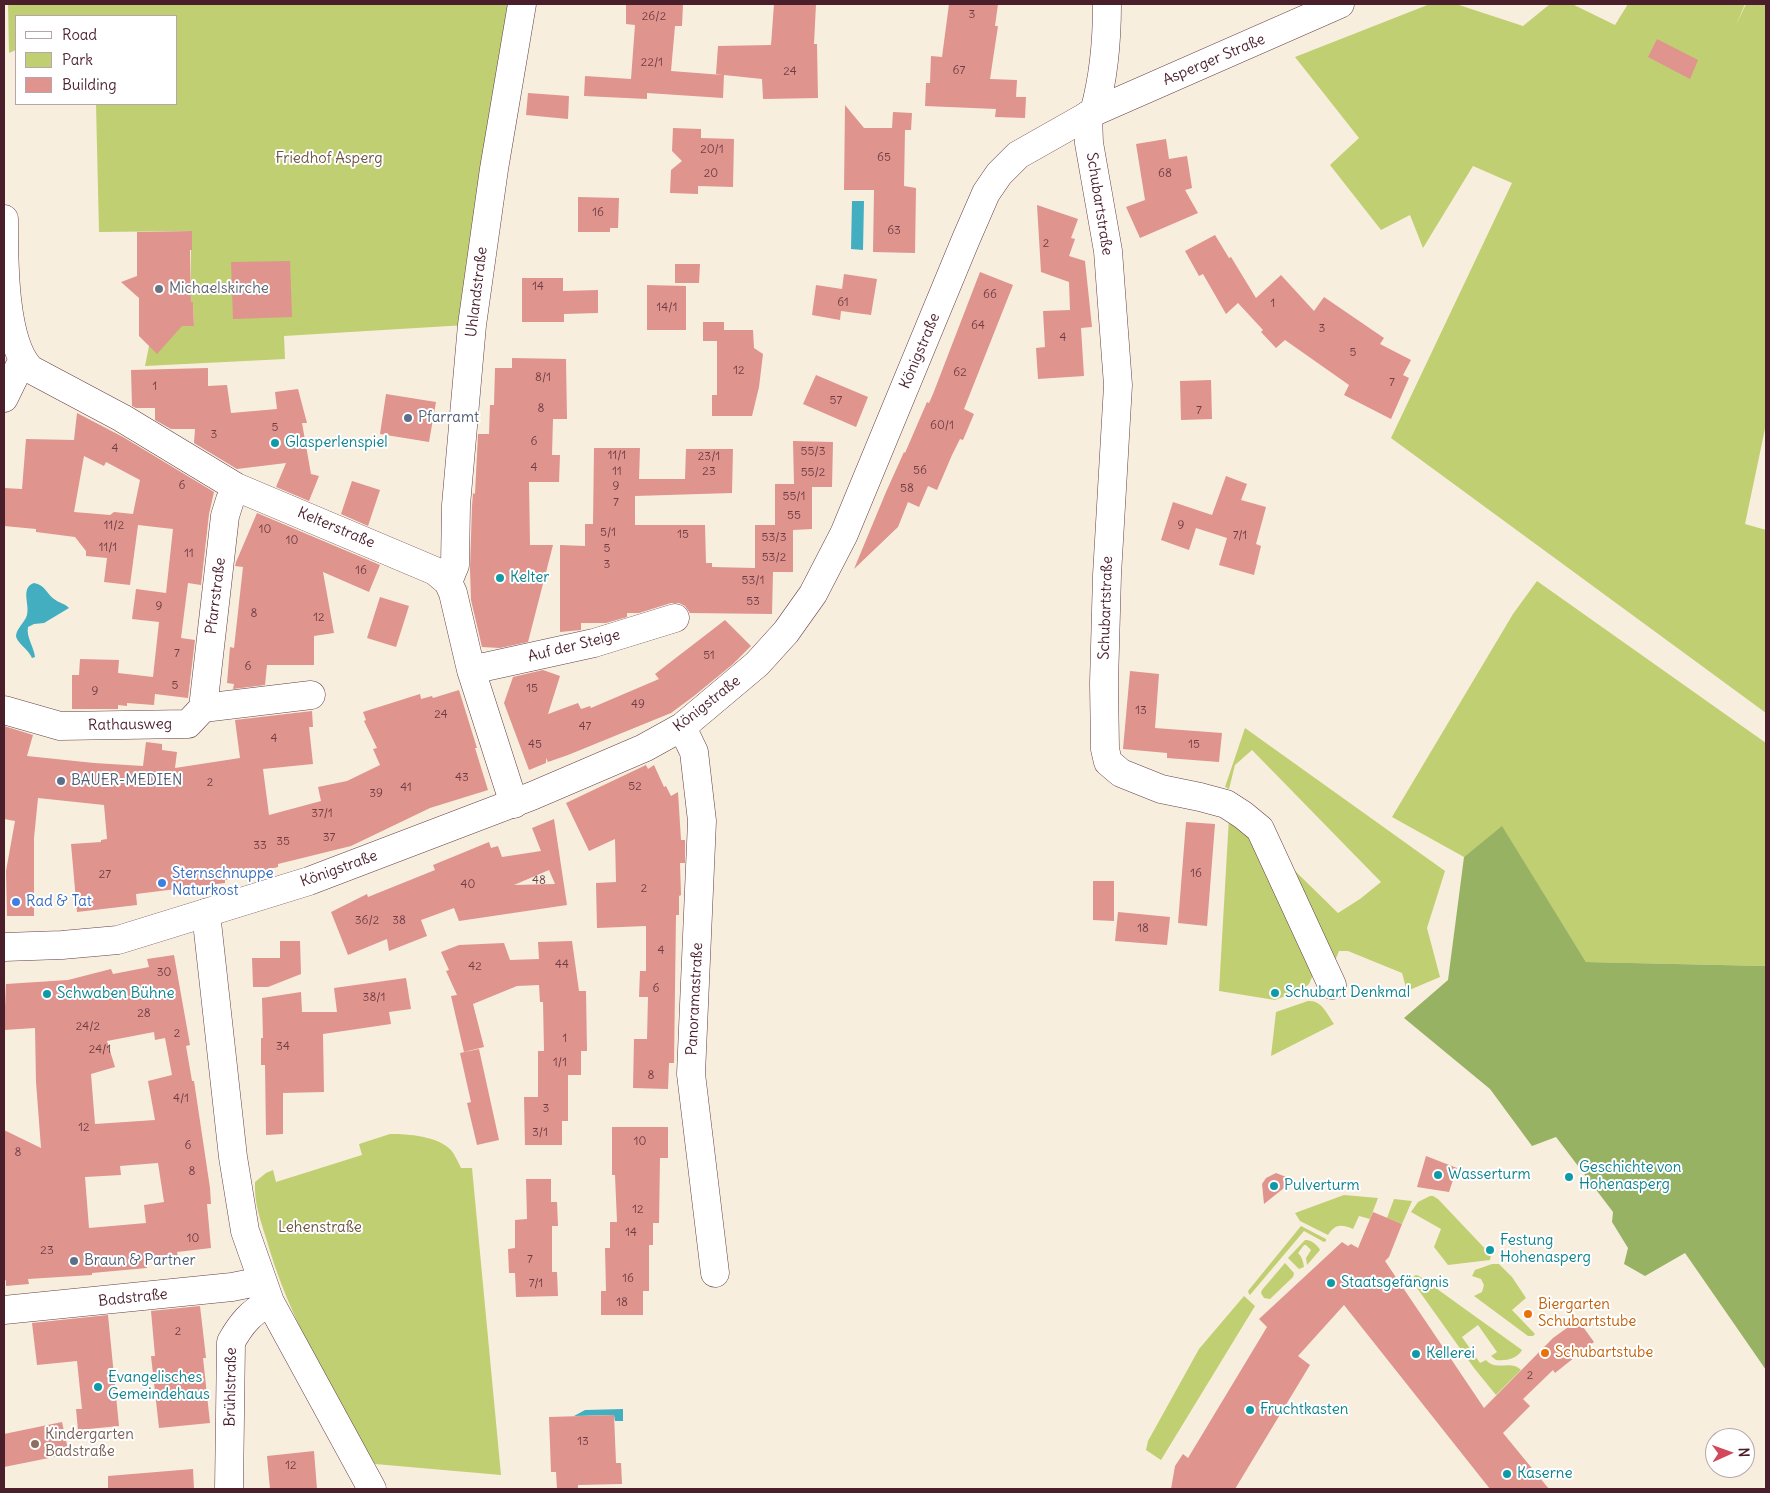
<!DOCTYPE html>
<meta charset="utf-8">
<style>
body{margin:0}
#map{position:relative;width:1770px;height:1493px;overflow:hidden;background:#f8eede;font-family:Delius,sans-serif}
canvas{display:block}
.frame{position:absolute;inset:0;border:5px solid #4a1f2b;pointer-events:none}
.legend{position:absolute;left:15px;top:15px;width:162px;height:90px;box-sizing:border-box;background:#fff;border:1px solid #b7a5aa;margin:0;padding:6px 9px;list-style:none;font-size:15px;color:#4a1f2b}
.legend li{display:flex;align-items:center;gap:10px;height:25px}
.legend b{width:25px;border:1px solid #b7a5aa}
.north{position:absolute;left:1705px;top:1428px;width:50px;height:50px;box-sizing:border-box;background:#fff;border:1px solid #b7a5aa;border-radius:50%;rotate:88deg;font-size:14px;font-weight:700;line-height:20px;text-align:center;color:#4a1f2b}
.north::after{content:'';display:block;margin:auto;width:18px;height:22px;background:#d1495b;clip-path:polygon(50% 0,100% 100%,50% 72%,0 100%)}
</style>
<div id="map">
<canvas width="1770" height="1493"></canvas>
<div class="frame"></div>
<ul class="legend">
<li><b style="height:6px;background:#fff"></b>Road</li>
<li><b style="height:14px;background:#c0cf71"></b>Park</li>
<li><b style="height:14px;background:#df948e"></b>Building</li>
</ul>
<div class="north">N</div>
</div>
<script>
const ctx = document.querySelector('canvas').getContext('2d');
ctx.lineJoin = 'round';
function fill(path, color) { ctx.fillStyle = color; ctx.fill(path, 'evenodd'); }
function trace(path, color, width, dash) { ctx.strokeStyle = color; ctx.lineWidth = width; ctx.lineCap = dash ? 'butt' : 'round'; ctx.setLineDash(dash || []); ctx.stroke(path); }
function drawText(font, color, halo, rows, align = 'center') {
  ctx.font = font + ' Delius,sans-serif'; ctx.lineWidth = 4; ctx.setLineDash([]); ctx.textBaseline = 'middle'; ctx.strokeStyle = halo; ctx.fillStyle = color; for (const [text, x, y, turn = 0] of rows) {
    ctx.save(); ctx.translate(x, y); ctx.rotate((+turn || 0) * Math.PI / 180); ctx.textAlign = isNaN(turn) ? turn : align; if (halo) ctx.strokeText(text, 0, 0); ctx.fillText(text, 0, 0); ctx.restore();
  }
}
const green = new Path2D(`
 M8,4h503l-45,321 -182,11 1,23 -140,7 4,-20 24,-20 21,-1 -1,-23h-2v-71l-92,1 -3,-128h80v-88h-160v34l-7,3z
 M1430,4h26l67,22 27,-22h22l43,21 13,-21h117l-9,21 10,-21h20v420l-21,100 21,6v183l-375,-275 121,-255 -39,-17 -50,82 -13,-33 -29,15 -51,-65 29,-27 -64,-81z
 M1537,581l229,162v223l-180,-4 -84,-135 -38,30 -72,-40 121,-203z
 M1245,728l200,143 -18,57 13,49 -33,14 -5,-18 -54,-22h-9l-5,12 -45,-98 49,48 22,-14 21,-17 -129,-132 -17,15 -6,24 -4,-2z
 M1229,817l17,12 67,143 -1,5 -3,7 -6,5 -28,11 -56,-9z
 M1308,1001c14,-1 19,13 26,23l-63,32 5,-44z
 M390,1134c19,0 47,2 61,16 4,5 7,12 10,18h11l29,307 -126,-11c-43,-73 -86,-145 -109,-226 -6,-19 -12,-36 -11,-56l11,-9 7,-3 3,12 86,-27 -3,-11z
 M1344,1195l34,3 -8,21 -11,-3 -6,13c-12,-5 -18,-5 -25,6l-28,-14 -5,-8z
 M1430,1196h3l5,3 53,56 -1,5 -42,5 -14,-18 7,-18 -30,-17 7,-10z
 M1394,1199l18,2 -10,23 -15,-6z
 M1301,1226l25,13v2l-2,1 -20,-11 -54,64 -1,-1 -1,-3z
 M1305,1240c5,-1 13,5 15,10l-13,15 -1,-7 5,-8 -5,-5h-2l-6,8c4,4 5,8 6,14l-5,2 -11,-11z
 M1285,1263l9,10 -1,4 -23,22 -6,-1 -3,-5 1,-3z
 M1492,1264h7l13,13 14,21 -14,12 23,24 -2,2h-5l-54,-40 8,-4 2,-7 -3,-6 -9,-3 3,-6z
 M1416,1275l3,1 103,74c-5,9 -16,11 -26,10l-5,-4 6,-4 -19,-27 -16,12 18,26 6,-3c10,12 25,-1 35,10l-25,25 -22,-27 -62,-87 1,-4z
 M1244,1296l11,10 -94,154 -15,-10 2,-9 51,-92z`);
const forest = new Path2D(`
 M1502,826l84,136 180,4v404l-81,-117 -40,23 -21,-12 4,-16 -16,-26 1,-10 -57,-75 -24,9 -42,-57 -86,-71 44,-38 16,-123z`);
const water = new Path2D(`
 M852,201h12l-1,49 -12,-1z
 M34,583c11,2 12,10 20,16 5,4 10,4 15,9l-25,15 -10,1 -6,3c-2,10 6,20 7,30l-3,1c-3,-8 -16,-16 -16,-22 0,-7 9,-14 11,-21 3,-11 -7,-27 7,-32z
 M623,1409v12h-8l-1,-6 -40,1 11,-6z`);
const building = new Path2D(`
 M626,4h57l-1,22h-7l-4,45 52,4 -7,-1 2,-28 53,-1 3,-41h42l-2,40h3l1,54 -55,1 -1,-20 -38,-4 -1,23 -76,-5v6l-63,-3 1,-20 46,3 4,-54 -9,-1z
 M949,4h49l-3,22h3l-8,53 27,1 -1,17h10l-1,21 -30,-1 1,-8 -71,-3 1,-23h4l1,-27 11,1z
 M1657,39l41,21 -8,19 -42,-22z
 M528,93l41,3 -1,23 -42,-4z
 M845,105l19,23h28l1,-16 19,1 -1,17h-6l-1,56 12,2 -1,65 -42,-1 1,-62h-30z
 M673,128l28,1v9l33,1 -1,48 -35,-1v8l-28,-1 1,-23 11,-9 -10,-10z
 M1166,139l3,20 18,-3 5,32 -7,2 13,23 -58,25 -14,-31 19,-7 -9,-56z
 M578,197l41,1 -1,30h-8v4h-32z
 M1037,205l41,14 -7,19 4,1 -6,17 16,5 7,66 -11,1 3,48 -46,3 -2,-31 9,-1 -2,-36 27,-1 -1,-28 -28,-10z
 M192,231v19h-2l1,52h2l1,24h-12l-25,28 -18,-18v-38l-18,-16 16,-6v-44z
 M1215,235l14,23 2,-1 25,41 25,-23 33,36 10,-14 60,41 -4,6 31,16 -8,15 6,3 -18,41 -47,-24 5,-10 -64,-45 -9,8 -15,-16 2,-2 -25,-27 -12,11 -23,-40 -4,2 -14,-25z
 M290,261l2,56 -59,2 -2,-57z
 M675,264h25l-1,19h-24z
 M980,272l33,13 -49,124 10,5 -11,26 -3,-1 -8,16 -15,35 -9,-4 -9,21 -11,-5 -10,25 -44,42 32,-77 18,-40 1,1 22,-51 2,1 4,-9z
 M844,274l33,5 -6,36 -30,-4 -1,9 -28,-5 4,-30 26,4z
 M522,278h41v13l35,-1v23l-34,1v8h-42z
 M647,285l39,1v44h-39z
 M703,322h21v8h29l1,18 9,6 -4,33 -7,29h-40v-21h5v-54h-14z
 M512,358l54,1 1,60h-14l-1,36h8l-1,27h-30l1,63h23l-25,97 -28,6 -18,-1 -11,-47 -1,-31 2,-63 1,-13 2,1 3,-60h11l1,-29h4l1,-37h17z
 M208,368v18l19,-1 4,28 46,-4 -2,-17 23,-3 9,34h-5l9,51 8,2 -10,25 -33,-14 10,-24 -49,6 -43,-26 1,-14h-24l-16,-9v-12h-19l-4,-2 -1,-36z
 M816,375l52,22 -12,30 -53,-23z
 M1211,380l1,39 -31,1 -1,-39z
 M386,394l50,8 -7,40 -49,-8z
 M77,413l46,24 91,55 -5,22 -8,71 -13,-2 -7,55 14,2 -7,58 -33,-4 -1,11 -27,-2v3l-9,-1v4h-46v-34h7l1,-16 39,1 -1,13 35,4 6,-55 -27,-3 4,-30 30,4 7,-64 -35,-4 -8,60 -26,-3 3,-24 -21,-2v-5l-11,-14 -39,-5v-3l-32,-3v-38l18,1 4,-50 48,1zM84,456l20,10 2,-4 34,18 -7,34 -19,-2 -4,3 -36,-3z
 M793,441l40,1 -1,45h-20v42l-19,1v42h-20l-1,42 -82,-1 -5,-7 -6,-3h-8l-32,10h-12v4l-21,6h-25v7l-21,2v-87l25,1v-22h8l1,-76h46l-1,31h46l1,-30h47l-1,44 -97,3v29h70l1,38h6v4l43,1v-43h20v-41h19z
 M1226,476l21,8 -6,16 25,7 -10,37 5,2 -7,29 -35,-10 8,-27 -31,-10 -7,22 -28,-10 12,-38 39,13z
 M352,481l28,9 -12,36 -27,-12z
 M257,513l123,52 -11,27 -46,-20 11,61 -20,3v29h-47l-2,20 -32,4 1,-5 -7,-1 3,-36 4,1 9,-81 -8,-1 1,-4z
 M380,597l29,9 -13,41 -29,-9z
 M725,620l26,26 -18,18 -39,32 -23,17 -103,42 -20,7 -2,-4v5l-17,7 -25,-67 9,-26 30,-7 17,6 -12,38 30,-11 3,6 9,-3 1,2 68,-29 -4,-5z
 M1130,671l29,3 -4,54 67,5 -3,29 -52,-4v-5l-44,-4z
 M459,690l18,58h-2l13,42 -58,18 -79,38 -73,18v3l-53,13v3l-89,11 1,11 -60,7 -6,-68 30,-2v-2l6,-1 -3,-34 -66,-7 -4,40v78h-27l-1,-45 9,-50 -11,-2v-93l29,9 -6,21 67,7 49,3 3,-24 16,2v6l15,2 -2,16 65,-10 -5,-38 77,-9 1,16h-4l4,37 -50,5 6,46 52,-14 -3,-14 29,-6 33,-16 -7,-16 4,-1 -13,-27 2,-1 -3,-8 57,-18 1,5 11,-3 1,2z
 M646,765l2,4 6,-4 10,22 2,-1 5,10 7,-4 3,48h4v23h-5l1,32 -2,1v19h-3l-2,148h-5l-1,26 -35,-1 1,-49h13l1,-42h-9l1,-26h6v-45l-49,2 -1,-45 20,-1 -1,-43 -26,12 -23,-48z
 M554,819l13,86 -108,16 -5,-13 -33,12 6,16 -38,15 -2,-12 -39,16 -17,-43 36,-18 1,3 67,-27 -2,-5 56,-23 2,6 7,-2 4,11 39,-6 -9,-23zM549,870l6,14 -41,1z
 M1186,822l29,2 -8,102 -29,-3z
 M1093,881h21v40l-21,-1z
 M1118,912l52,5 -3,28 -52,-4z
 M280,941h20l1,33 -33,13h-15l-1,-29h28z
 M572,941l7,50h7l1,60h-6v24h-13v46h-6v24h-37l-1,-48h14v-46h6l-1,-49h-3l-1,-17 -22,1 -44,18 11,43 -20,5 -13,-56 6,-1 -11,-24 3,-1 -8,-18 18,-7 45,-2 6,17 29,-1 -1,-17z
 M174,955l16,90 -4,1 6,35h2l16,107 1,16h-4l4,44 -34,4 1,5 -32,4 1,7 -55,5v2l-64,4 1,5 -23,2v-6l-2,1v-151l37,18 -5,-66 -1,-54 -31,2 2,-46 62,-4 43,-11 2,5 36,-7 -2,-8zM154,1032l1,8 10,-2 7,37 -24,6 7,39 -60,4 -4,-50 24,-7 -8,-26zM158,1163l6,39 -20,3 2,18 -57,5 -4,-51 36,-2 -1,-9z
 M406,978l5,31 -22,3 2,12 -68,10 1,58 -41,1v41l-17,1 -1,-70h-4v-27h2l-1,-40 39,-6 1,20h35l-3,-24z
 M479,1049l20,91 -22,5 -10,-42 4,-1 -11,-49z
 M612,1127h56v31h-8l-1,65h-6v22h-4v46h-6v24h-42v-24h5l-1,-43h5v-26h7l-2,-47h-3z
 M1426,1156l31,12 -8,24 -32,-5z
 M1276,1173l18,7 -30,24 -2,-20 4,-6z
 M526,1179h25v23h6l1,24h-6v46h5l1,24 -42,1 -1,-24h-6l-1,-24 7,-1v-28l12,-1z
 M1373,1212l29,12 -13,33 -4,4 99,147 69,-70 25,-18 16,22 -39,31 -2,-3 -30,29 7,7 -27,27 46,56h-59l-146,-184 -46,51 12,9 -75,124h-64l4,-23 8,-12 5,4 79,-131 -8,-8 83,-77 6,4 3,-2 7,4z
 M200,1306l6,52h-3l7,65 -51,5 -8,-72h4l-4,-45z
 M108,1315l11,111 -41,4 -2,-21h6l-5,-48 -40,4 -5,-42z
 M614,1415l2,48h5l1,21 -44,1v4h-21l-1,-17h-5l-2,-55z
 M62,1422l7,32 -65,13v-33z
 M314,1451l3,38h-47l-3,-33z
 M193,1469l1,20h-86v-13z`);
const minor = new Path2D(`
 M1094,112c10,-35 13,-72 13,-108
 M1088,115l1,28 19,108 10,134 -11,190 -3,108 1,66 3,13 13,11 40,16 39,8 26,7 17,11 17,14 72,156
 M4,219c0,39 -1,121 26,150l92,49 114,69 199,84 13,11 5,11 18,77 43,134
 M4,398l18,-37
 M448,582l7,-17 1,-60 16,-180 22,-156 28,-165
 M471,670l123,-27 81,-25
 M203,708l22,-192 5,-16 6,-13
 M4,710l56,16 128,-2 15,-16 108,-13
 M682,727l12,25 8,69 -11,253 24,199
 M206,913l27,244 12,74 25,71 102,187
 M4,1310l228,-23 30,-6
 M229,1489l2,-147c10,-18 20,-30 39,-40`);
const major = new Path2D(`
 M4,947l58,-2 56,-5 191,-59 223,-85 112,-48 38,-21 75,-63 29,-32 27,-38 31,-60 122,-295 20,-46 13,-19 19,-19 76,-43 246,-108`);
const markers = [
 [159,289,5,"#6b7280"],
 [408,418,5,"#5c6f8a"],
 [275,443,5,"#0f9aa8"],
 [500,578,5,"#0f9aa8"],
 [61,781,5,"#5c6f8a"],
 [162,883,5,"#3f7fe0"],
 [16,902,5,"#3f7fe0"],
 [1275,993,5,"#0f9aa8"],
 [47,994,5,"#0f9aa8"],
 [1438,1175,5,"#0f9aa8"],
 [1569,1177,5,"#0f9aa8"],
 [1274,1186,5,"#0f9aa8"],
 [1490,1250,5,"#0f9aa8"],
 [74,1261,5,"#5c6f8a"],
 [1331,1283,5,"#0f9aa8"],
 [1528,1314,5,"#e8710a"],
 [1545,1353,5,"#e8710a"],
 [1416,1354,5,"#0f9aa8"],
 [98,1387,5,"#0f9aa8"],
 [1250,1410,5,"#0f9aa8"],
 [35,1444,5,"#8d6e63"],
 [1507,1474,5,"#0f9aa8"]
];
const numberNames = [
 ["3",972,15],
 ["26/2",654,17],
 ["22/1",652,63],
 ["67",959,71],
 ["24",790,72],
 ["20/1",712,150],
 ["65",884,158],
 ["20",711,174],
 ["68",1165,174],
 ["16",598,213],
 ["63",894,231],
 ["2",1046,244],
 ["14",538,287],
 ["66",990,295],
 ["61",843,303],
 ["1",1273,304],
 ["14/1",667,308],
 ["64",978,326],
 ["3",1322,329],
 ["4",1063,338],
 ["5",1353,353],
 ["12",739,371],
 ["62",960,373],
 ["8/1",543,378],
 ["7",1392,383],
 ["1",155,387],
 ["57",836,401],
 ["8",541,409],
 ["7",1199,411],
 ["60/1",942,426],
 ["5",275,428],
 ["3",214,435],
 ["6",534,442],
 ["4",115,449],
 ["55/3",813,452],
 ["11/1",617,456],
 ["23/1",709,457],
 ["4",534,468],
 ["56",920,471],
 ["11",617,472],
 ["23",709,472],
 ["55/2",813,473],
 ["6",182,486],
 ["9",616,487],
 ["58",907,489],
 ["55/1",794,497],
 ["7",616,503],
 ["55",794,516],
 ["11/2",114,526],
 ["9",1181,526],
 ["10",265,530],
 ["5/1",608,533],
 ["15",683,535],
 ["7/1",1240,536],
 ["53/3",774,538],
 ["10",292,541],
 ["11/1",108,548],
 ["5",607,549],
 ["11",189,554],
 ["53/2",774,558],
 ["3",607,565],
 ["16",361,571],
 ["53/1",753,581],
 ["53",753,602],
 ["9",159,607],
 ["8",254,614],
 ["12",319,618],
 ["7",177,654],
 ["51",709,656],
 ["6",248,667],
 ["5",175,686],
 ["15",532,689],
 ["9",95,692],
 ["49",638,705],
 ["13",1141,711],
 ["24",441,715],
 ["47",585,727],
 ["4",274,739],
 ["45",535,745],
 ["15",1194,745],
 ["43",462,778],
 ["2",210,783],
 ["52",635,787],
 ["41",406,788],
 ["39",376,794],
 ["37/1",322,814],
 ["37",329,838],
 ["35",283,842],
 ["33",260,846],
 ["16",1196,874],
 ["27",105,875],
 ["48",539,881],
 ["40",468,885],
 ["2",644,889],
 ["36/2",367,921],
 ["38",399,921],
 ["18",1143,929],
 ["4",661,951],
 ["44",562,965],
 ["42",475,967],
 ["30",164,973],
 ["6",656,989],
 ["38/1",374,998],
 ["28",144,1014],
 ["24/2",88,1027],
 ["2",177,1034],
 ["1",565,1039],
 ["34",283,1047],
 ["24/1",100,1050],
 ["1/1",560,1063],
 ["8",651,1076],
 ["4/1",181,1099],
 ["3",546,1109],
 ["12",84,1128],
 ["3/1",540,1133],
 ["10",640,1142],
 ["6",188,1146],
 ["8",18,1153],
 ["8",192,1172],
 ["12",638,1210],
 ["14",631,1233],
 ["10",193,1239],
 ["23",47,1251],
 ["7",530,1260],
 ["16",628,1279],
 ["7/1",536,1284],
 ["18",622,1303],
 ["2",178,1332],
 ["2",1530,1376],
 ["13",583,1442],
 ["12",291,1466]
];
const streetNames = [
 ["Asperger Straße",1214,60,-23],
 ["Schubartstraße",1099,204,81],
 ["Uhlandstraße",477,292,-83],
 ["Königstraße",920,351,-67],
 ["Kelterstraße",336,528,23],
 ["Pfarrstraße",216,596,-83],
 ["Schubartstraße",1106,608,-88],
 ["Auf der Steige",574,646,-14],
 ["Königstraße",707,704,-38],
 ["Rathausweg",130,725,-1],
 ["Königstraße",339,869,-20],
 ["Panoramastraße",695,999,-87],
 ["Badstraße",133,1298,-6],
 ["Brühlstraße",231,1387,-89]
];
const parkNames = [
 ["Friedhof Asperg",329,159],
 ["Lehenstraße",320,1228]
];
const worshipNames = [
 ["Michaelskirche",169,289]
];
const serviceNames = [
 ["Pfarramt",418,418],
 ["BAUER-MEDIEN",71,781],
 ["Braun & Partner",84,1261]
];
const cultureNames = [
 ["Glasperlenspiel",285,443],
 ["Kelter",510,578],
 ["Schubart Denkmal",1285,993],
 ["Schwaben Bühne",57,994],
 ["Geschichte von",1579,1168],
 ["Hohenasperg",1579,1185],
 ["Wasserturm",1448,1175],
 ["Pulverturm",1284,1186],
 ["Festung",1500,1241],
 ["Hohenasperg",1500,1258],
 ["Staatsgefängnis",1341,1283],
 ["Kellerei",1426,1354],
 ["Evangelisches",108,1378],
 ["Gemeindehaus",108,1395],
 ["Fruchtkasten",1260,1410],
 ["Kaserne",1517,1474]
];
const shopNames = [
 ["Sternschnuppe",172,874],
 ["Naturkost",172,891],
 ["Rad & Tat",26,902]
];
const foodNames = [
 ["Biergarten",1538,1305],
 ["Schubartstube",1538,1322],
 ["Schubartstube",1555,1353]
];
const educationNames = [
 ["Kindergarten",45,1435],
 ["Badstraße",45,1452]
];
fill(green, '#c0cf71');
fill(forest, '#98b263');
fill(water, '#42aec0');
fill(building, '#df948e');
trace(minor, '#643e46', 29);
trace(major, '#643e46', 29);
trace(minor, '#fff', 28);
trace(major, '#fff', 28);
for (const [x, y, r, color] of markers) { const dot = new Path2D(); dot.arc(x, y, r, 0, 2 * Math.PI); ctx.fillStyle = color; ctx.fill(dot); trace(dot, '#fff', 2); }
drawText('12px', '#6f3c44', null, numberNames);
drawText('15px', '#4a1f2b', '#fff', streetNames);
drawText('15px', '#6d5440', '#fff', parkNames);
drawText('15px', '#5b616d', '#fff', worshipNames, 'left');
drawText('15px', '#4e5e75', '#fff', serviceNames, 'left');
drawText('15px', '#0d838f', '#fff', cultureNames, 'left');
drawText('15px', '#366cbe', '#fff', shopNames, 'left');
drawText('15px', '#c56008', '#fff', foodNames, 'left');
drawText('15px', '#785e54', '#fff', educationNames, 'left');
</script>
